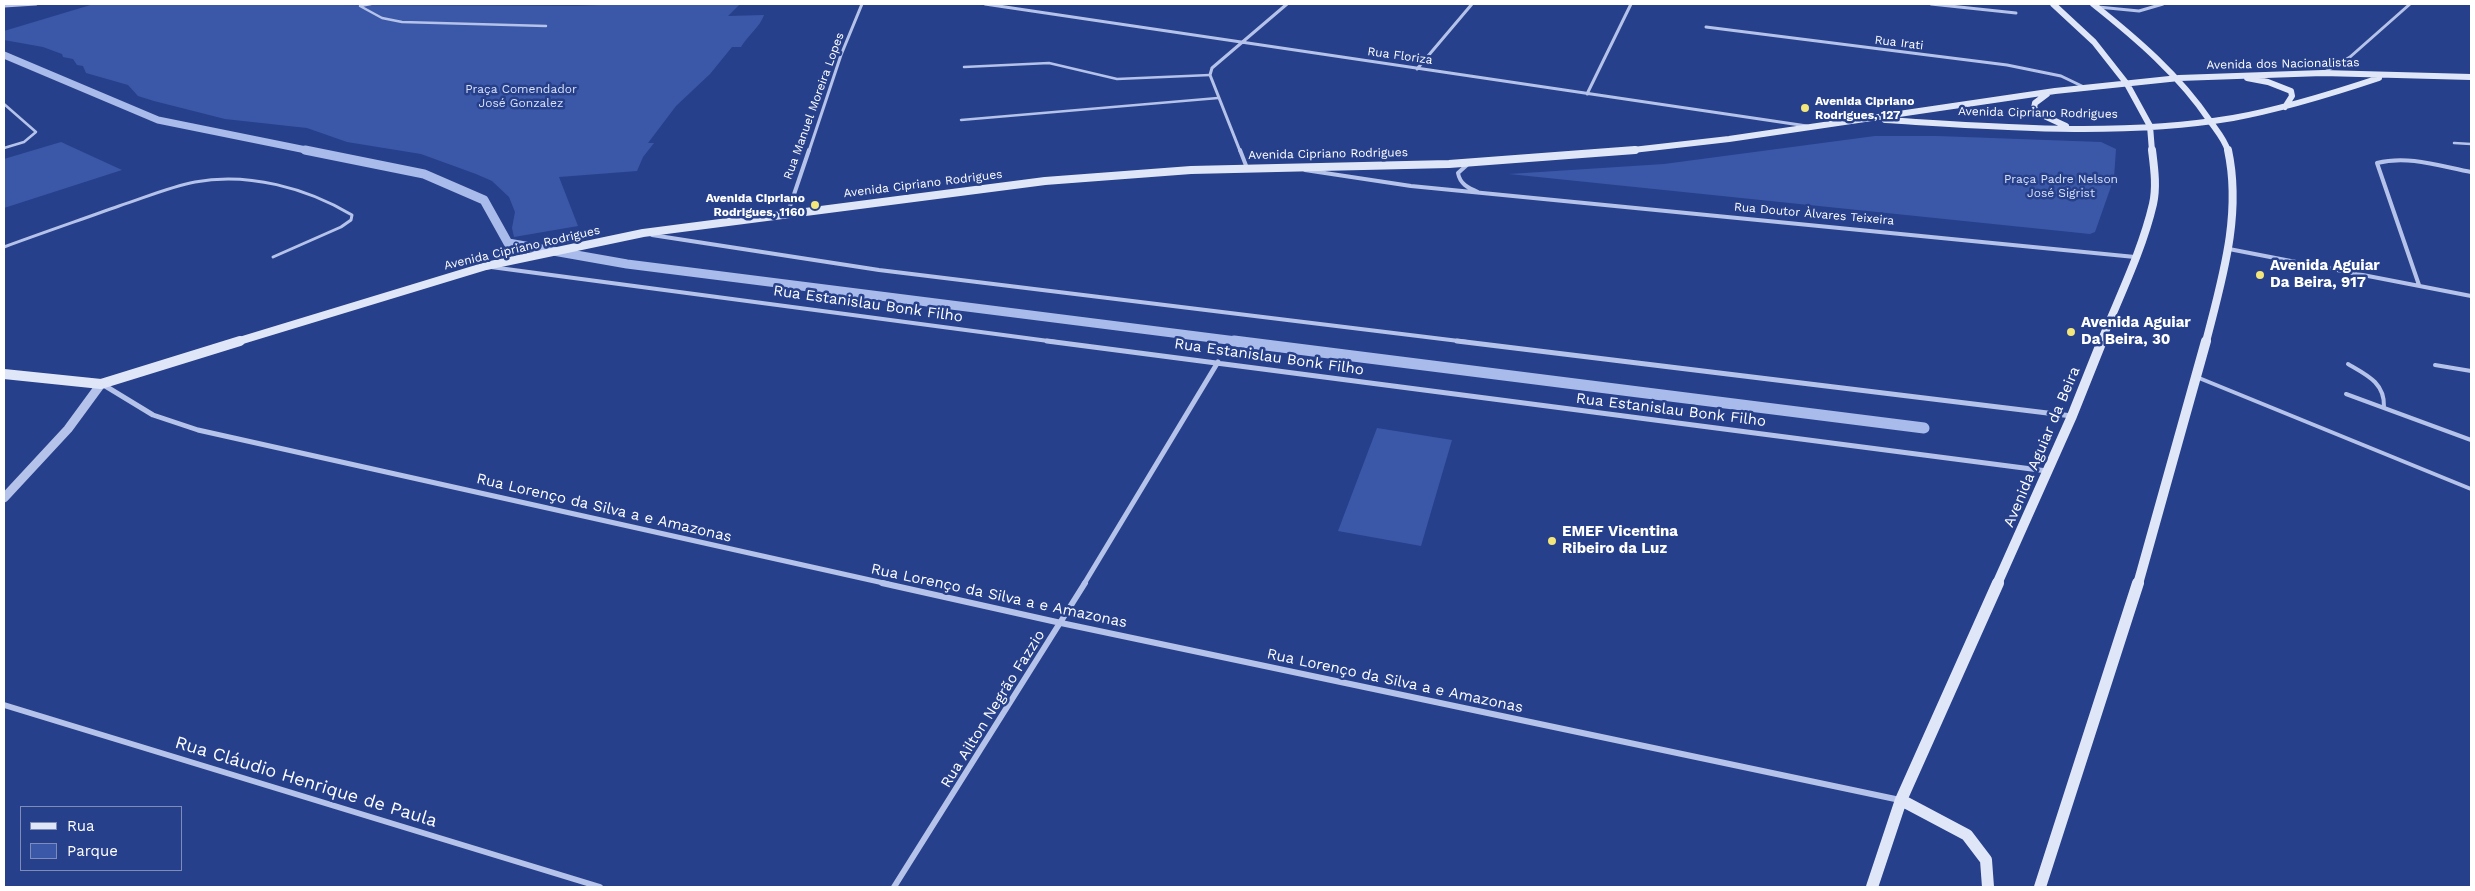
<!DOCTYPE html>
<meta charset="utf-8">
<style>
body{margin:0}
#map{position:relative;width:2475px;height:891px;overflow:hidden;background:#27408b;font-family:"Work Sans",sans-serif}
canvas{display:block}
.frame{position:absolute;inset:0;border:5px solid #fff;pointer-events:none}
.legend{position:absolute;left:20px;top:806px;width:162px;height:65px;box-sizing:border-box;background:#27408b;border:1px solid #7d8cb9;margin:0;padding:6px 9px;list-style:none;font-size:15px;color:#fff}
.legend li{display:flex;align-items:center;gap:10px;height:25px}
.legend b{width:25px;border:1px solid #7d8cb9}
</style>
<div id="map">
<canvas width="2475" height="891"></canvas>
<div class="frame"></div>
<ul class="legend">
<li><b style="height:6px;background:#dfe6f8"></b>Rua</li>
<li><b style="height:14px;background:#3b58a8"></b>Parque</li>
</ul>
</div>
<script>
const ctx = document.querySelector('canvas').getContext('2d');
ctx.lineJoin = 'round';
function fill(path, color) { ctx.fillStyle = color; ctx.fill(path, 'evenodd'); }
function trace(path, color, width, dash) { ctx.strokeStyle = color; ctx.lineWidth = width; ctx.lineCap = dash ? 'butt' : 'round'; ctx.setLineDash(dash || []); ctx.stroke(path); }
function drawText(font, color, halo, rows, align = 'center') {
  ctx.font = font + ' "Work Sans",sans-serif'; ctx.lineWidth = 5; ctx.setLineDash([]); ctx.textBaseline = 'middle'; ctx.strokeStyle = halo; ctx.fillStyle = color; for (const [text, x, y, turn = 0] of rows) {
    ctx.save(); ctx.translate(x, y); ctx.rotate((+turn || 0) * Math.PI / 180); ctx.textAlign = isNaN(turn) ? turn : align; if (halo) ctx.strokeText(text, 0, 0); ctx.fillText(text, 0, 0); ctx.restore();
  }
}
const green = new Path2D(`
 M94,4l482,2 50,-2h114l-12,12 36,-1c-4,12 -16,20 -23,32h-9l-22,27 -34,32 -28,37h6l-11,14 -6,14 -78,6 19,49 -64,11 -2,-9 3,-16 -6,-15 -17,-16 -16,-7 -55,-20 -74,-12 -40,-14 -82,-9 -71,-18 -16,-5 -10,-11 -42,-12 -3,-7 -6,-1 -4,-6 -10,-2 -1,-3 -19,-7 -39,-7v-9z
 M1875,136h62l164,6 15,7 -2,29 -19,54 -5,2 -581,-60 155,-10z
 M61,142l61,28 -118,38v-49z
 M1377,428l75,12 -31,106 -83,-15z`);
const streamFar2 = new Path2D(`
 M4,55l154,65 153,31`);
const streamFar1 = new Path2D(`
 M305,150l119,24 60,26 24,43 119,21 617,78`);
const stream = new Path2D(`
 M1234,341l690,87`);
const serviceFar2 = new Path2D(`
 M371,4l-11,2 22,12 20,4 144,4
 M964,67l85,-4 68,16 93,-4
 M4,104l32,28 -12,10 -20,6
 M961,120l257,-22
 M2454,143l17,1`);
const serviceFar1 = new Path2D(`
 M4,247c38,-14 76,-27 115,-41 25,-8 50,-19 76,-24 53,-10 112,6 157,33l-1,5 -10,7 -68,30`);
const service = new Path2D(`
 M2348,364c19,11 37,19 36,43
 M2435,365l36,6
 M2199,378l272,111
 M2346,394l125,46`);
const minorFar3 = new Path2D(`
 M985,4l822,122
 M1931,4l85,9
 M4,6l32,-2
 M2098,7l41,4 24,-7
 M1706,27l301,38 54,11 25,12
 M1417,69l55,-65
 M2323,73l27,-16 60,-53
 M1587,94l44,-90
 M809,151l32,-96 21,-51
 M1240,151l-30,-76 2,-7 75,-64`);
const minorFar2 = new Path2D(`
 M1240,150l7,18
 M1468,164l-10,9c2,11 10,15 20,19
 M1305,170l106,16 724,71
 M787,215l22,-65
 M652,235l227,35 588,72
 M2229,249l242,47
 M491,267l565,75
 M2419,285l-42,-122c31,-8 63,3 94,9`);
const minorFar1 = new Path2D(`
 M1047,341l1000,130
 M1457,341l615,75
 M102,384l51,31 45,15 690,154
 M1084,584l134,-222`);
const minor = new Path2D(`
 M882,583l179,40 839,177
 M4,705l596,182
 M894,887l191,-304`);
const tertiary = new Path2D(`
 M4,498l64,-69 33,-45`);
const secondaryFar3 = new Path2D(`
 M2053,4l41,38 33,42 23,42 2,25
 M2093,4c44,35 86,71 117,117 7,10 15,19 18,30
 M2247,78l21,4 23,9 1,5 -7,11
 M2047,94l-12,9 -1,5 6,6 26,12
 M1885,120c115,7 233,17 348,-2 50,-9 98,-24 146,-40
 M1624,151l105,-12 326,-48 124,-13 144,-5 148,4`);
const secondaryFar2 = new Path2D(`
 M236,342l250,-76 157,-33 402,-52 146,-11 258,-6 186,-14
 M2101,342c18,-45 41,-91 52,-138 4,-18 1,-37 -1,-54
 M2206,342c16,-63 36,-127 22,-192`);
const secondaryFar1 = new Path2D(`
 M4,374l97,10 139,-43
 M1997,584l75,-168 30,-75
 M2138,584l68,-243`);
const secondary = new Path2D(`
 M1901,800l66,35 19,25 2,27
 M1872,887l29,-87 97,-217
 M2040,887l98,-304`);
const markers = [
 [1805,108,5,"#f3e67a"],
 [815,205,5,"#f3e67a"],
 [2260,275,5,"#f3e67a"],
 [2071,332,5,"#f3e67a"],
 [1552,541,5,"#f3e67a"]
];
const farStreetnames = [
 ["Rua Irati",1899,43,7],
 ["Rua Floriza",1400,56,8],
 ["Avenida dos Nacionalistas",2283,64,-1],
 ["Rua Manuel Moreira Lopes",814,106,-70],
 ["Avenida Cipriano Rodrigues",2038,113,1],
 ["Avenida Cipriano Rodrigues",1328,154,-1],
 ["Avenida Cipriano Rodrigues",923,184,-7],
 ["Rua Doutor Àlvares Teixeira",1814,214,5],
 ["Avenida Cipriano Rodrigues",522,248,-13]
];
const farParknames = [
 ["Praça Comendador",521,89],
 ["José Gonzalez",521,103],
 ["Praça Padre Nelson",2061,179],
 ["José Sigrist",2061,193]
];
const farPoinames = [
 ["Avenida Cipriano",1815,101],
 ["Rodrigues, 127",1815,115],
 ["Avenida Cipriano",805,198,"right"],
 ["Rodrigues, 1160",805,212,"right"]
];
const poiNames = [
 ["Avenida Aguiar",2270,266],
 ["Da Beira, 917",2270,283],
 ["Avenida Aguiar",2081,323],
 ["Da Beira, 30",2081,340],
 ["EMEF Vicentina",1562,532],
 ["Ribeiro da Luz",1562,549]
];
const streetNames = [
 ["Rua Estanislau Bonk Filho",868,304,8],
 ["Rua Estanislau Bonk Filho",1269,357,8],
 ["Rua Estanislau Bonk Filho",1671,410,7],
 ["Avenida Aguiar da Beira",2042,447,-67],
 ["Rua Lorenço da Silva a e Amazonas",604,508,13],
 ["Rua Lorenço da Silva a e Amazonas",999,596,12],
 ["Rua Lorenço da Silva a e Amazonas",1395,681,12],
 ["Rua Ailton Negrão Fazzio",993,709,-58]
];
const nearStreetnames = [
 ["Rua Cláudio Henrique de Paula",306,782,17]
];
fill(green, '#3b58a8');
trace(streamFar2, '#a9bbea', 7);
trace(streamFar1, '#a9bbea', 9);
trace(stream, '#a9bbea', 11);
trace(serviceFar2, '#b5c3ea', 2.5);
trace(serviceFar1, '#b5c3ea', 3);
trace(service, '#b5c3ea', 4);
trace(minorFar3, '#b5c3ea', 3);
trace(minorFar2, '#b5c3ea', 4);
trace(minorFar1, '#b5c3ea', 5);
trace(minor, '#b5c3ea', 6);
trace(tertiary, '#b5c3ea', 9);
trace(secondaryFar3, '#dfe6f8', 6);
trace(secondaryFar2, '#dfe6f8', 8);
trace(secondaryFar1, '#dfe6f8', 10);
trace(secondary, '#dfe6f8', 12);
for (const [x, y, r, color] of markers) { const dot = new Path2D(); dot.arc(x, y, r, 0, 2 * Math.PI); ctx.fillStyle = color; ctx.fill(dot); trace(dot, '#27408b', 2); }
drawText('12px', '#fff', '#27408b', farStreetnames);
drawText('12px', '#d9e1f8', '#27408b', farParknames);
drawText('bold 12px', '#fff', '#27408b', farPoinames, 'left');
drawText('bold 15px', '#fff', '#27408b', poiNames, 'left');
drawText('15px', '#fff', '#27408b', streetNames);
drawText('18px', '#fff', '#27408b', nearStreetnames);
</script>
